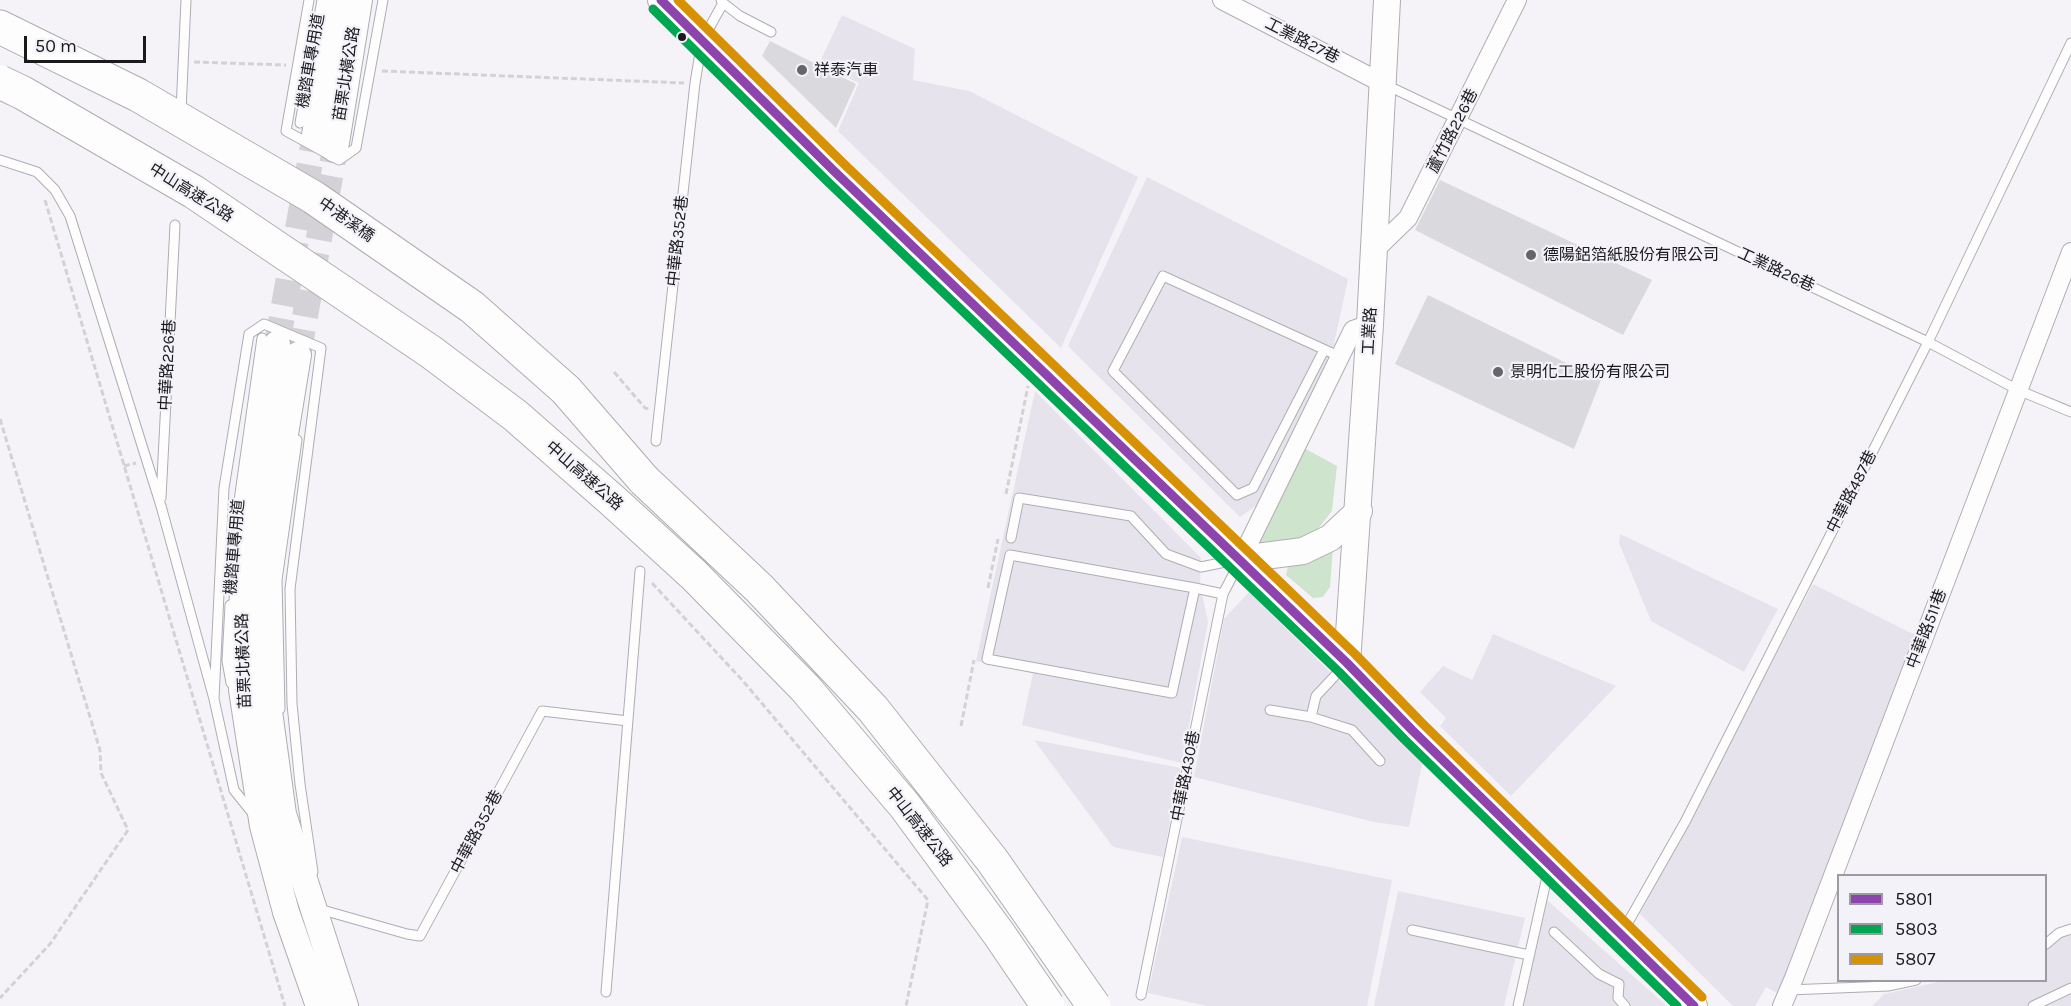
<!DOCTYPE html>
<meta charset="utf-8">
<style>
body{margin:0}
#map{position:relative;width:2071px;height:1006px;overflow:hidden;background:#f5f3f8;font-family:Karla,sans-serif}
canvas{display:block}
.legend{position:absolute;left:1837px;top:874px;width:210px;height:108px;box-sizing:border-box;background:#f4f2f9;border:2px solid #9d9ba1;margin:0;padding:8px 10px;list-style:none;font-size:18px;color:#1a191c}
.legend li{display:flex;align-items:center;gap:12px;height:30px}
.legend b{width:30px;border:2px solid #9d9ba1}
.scale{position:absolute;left:24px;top:36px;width:122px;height:27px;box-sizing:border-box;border:3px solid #1a191c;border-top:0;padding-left:8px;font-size:18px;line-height:21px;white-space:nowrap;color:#1a191c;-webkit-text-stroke:4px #f4f2f9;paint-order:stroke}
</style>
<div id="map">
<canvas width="2071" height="1006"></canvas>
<ul class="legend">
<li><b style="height:8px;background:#8e44ad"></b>5801</li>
<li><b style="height:8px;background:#00a651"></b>5803</li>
<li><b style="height:8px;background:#d69104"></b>5807</li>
</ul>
<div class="scale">50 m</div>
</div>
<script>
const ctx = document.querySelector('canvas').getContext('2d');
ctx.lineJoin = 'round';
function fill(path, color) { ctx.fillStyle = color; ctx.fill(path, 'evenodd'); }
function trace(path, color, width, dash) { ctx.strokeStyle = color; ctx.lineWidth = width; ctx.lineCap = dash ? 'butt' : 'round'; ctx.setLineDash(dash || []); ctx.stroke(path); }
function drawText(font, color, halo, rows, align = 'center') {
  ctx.font = font + ' Karla,"Noto Sans TC",sans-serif'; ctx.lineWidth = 4.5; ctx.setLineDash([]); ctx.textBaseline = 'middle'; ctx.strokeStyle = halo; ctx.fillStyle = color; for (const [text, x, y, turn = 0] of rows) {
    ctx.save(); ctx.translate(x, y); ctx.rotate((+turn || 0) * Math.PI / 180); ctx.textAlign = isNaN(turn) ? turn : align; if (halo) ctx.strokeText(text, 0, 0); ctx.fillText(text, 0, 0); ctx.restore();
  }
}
const built = new Path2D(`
 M842,15l73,34 -2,31 56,11 169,86 -77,171 -223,-217 21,-48 -40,-19z
 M1147,177l201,102 -16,74 -72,150 -20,14 -172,-171z
 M1035,391l166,167 -1,26 8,38 -26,141 -160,-38 11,-52 -57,-12z
 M1620,534l158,75 -34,63 -93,-51 -32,-78z
 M1813,584l102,51 -136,359 -13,-7 -11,19h-22l-93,-92z
 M1249,592l90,89 85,74 -15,72 -35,-5 -180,-45 30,-158z
 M1493,634l123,52 -105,110 -71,-70 6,-8 -26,-26 23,-26 29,14z
 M1034,740l147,28 -18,89 -50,-10z
 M1182,837l210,43 -25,126h-160l-59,-13z
 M1398,891l127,27 -21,88h-130z
 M1547,900l120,106h-144z
 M2071,934v72h-199l12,-12 59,-13 103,-1v-32l16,-11z`);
const green = new Path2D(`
 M1304,448l33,18 -5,45 -22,28 -55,8z
 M1333,548l-3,39 -7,10 -10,1 -27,-23 3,-13z`);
const building = new Path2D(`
 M770,41l86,43 -20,44 -74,-72z
 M1440,180l212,100 -29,55 -208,-105z
 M1428,295l173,85 -27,69 -179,-85z`);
const secondaryTunnel = new Path2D(`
 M277,344l38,-209
 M298,355l37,-206`);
const path = new Path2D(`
 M194,62l92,3
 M382,71l302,12
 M45,200l240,806
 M614,372l31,36 4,1
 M0,419l100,331 1,23 27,57 -78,114 -50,54
 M124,466l12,-3
 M1006,494l22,-108
 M652,583l91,98 185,219 -22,106
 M988,588l10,-49
 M961,726l13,-66`);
const lane = new Path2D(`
 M309,0l-23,131 53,29 17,-12 27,-148
 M723,3l17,13 31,16
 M1384,84l544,258 90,48 53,22
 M181,111l5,-111
 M300,123l22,-123
 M0,160l37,12 18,18 15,26 91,290 53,193 20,91 20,25
 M1324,350l-71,138 -16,7 -124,-124 50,-95 169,77 8,4
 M656,441l39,-358 7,-42 21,-38 -2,-3
 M161,498l14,-273
 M236,522l26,-184
 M1011,538l8,-40 112,18 35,38 35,13 34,-7
 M1195,588l-23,105 -185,-34 23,-104 185,33 28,6
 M230,605l-3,56 4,22
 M214,699l10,-211 25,-154 15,-10 57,24 -31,241 2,115 8,80 13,88
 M280,709l-3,-129 20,-140
 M1270,710l41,7 5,-21 30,-32
 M1311,717l41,13 28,31
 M319,909l88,25 13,2 122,-225 86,10
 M1412,930l117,25
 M1554,932l45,42 20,10 -1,14 7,8
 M1622,933l63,-111 243,-480 143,-299
 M2046,944l13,-11 12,-4
 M1788,990l100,-4 28,-6
 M606,992l34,-421
 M1141,995l82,-401 16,-31
 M1518,1006l31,-138
 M2033,1006l38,-18`);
const street = new Path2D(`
 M1222,0l160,83
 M1374,251l34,-33 109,-218
 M1241,559l112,-229 17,-6
 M1782,1006l12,-28 277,-726`);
const secondary = new Path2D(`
 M661,0l173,171 513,492 65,67 282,276
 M315,135l22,-135
 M335,149l24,-149
 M277,344l-34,209 -1,137 21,136 23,86 33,94
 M298,355l-34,207v113l19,139 62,192
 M1241,559l62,-8 27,-13 29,-27
 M1347,663l23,-339 17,-324`);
const highway = new Path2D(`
 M0,27l138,68 175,102 159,110 94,83 78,90`);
const highwayBridge = new Path2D(`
 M0,82l23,11 171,99 237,160 85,64 97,85 81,74 111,113 100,118 94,128 49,72
 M644,480l115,108 114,121 119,151 102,146`);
const bus1 = new Path2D(`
 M661,0l173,171 513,492 65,67 282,276`);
const bus2 = new Path2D(`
 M653,9l173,171 513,492 65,67 273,267`);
const bus3 = new Path2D(`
 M678,0l164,162 513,492 66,68 281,275`);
const markers = [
 [682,37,5,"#1a191c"],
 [802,70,6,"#676569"],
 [1531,255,6,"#676569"],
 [1498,372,6,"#676569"]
];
const streetNames = [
 ["工業路27巷",1302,41,27],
 ["機踏車專用道",311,61,-80],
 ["苗栗北橫公路",347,74,-81],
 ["蘆竹路226巷",1453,131,-63],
 ["中山高速公路",191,193,32],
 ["中港溪橋",346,220,35],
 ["中華路352巷",678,241,-84],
 ["工業路26巷",1776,270,25],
 ["工業路",1370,331,-87],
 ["中華路226巷",168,365,-87],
 ["中山高速公路",584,476,41],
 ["中華路487巷",1852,492,-63],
 ["機踏車專用道",235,547,-85],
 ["中華路511巷",1927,629,-69],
 ["苗栗北橫公路",244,661,-92],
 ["中華路430巷",1186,776,-79],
 ["中山高速公路",919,827,52],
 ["中華路352巷",477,832,-62]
];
const poiNames = [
 ["祥泰汽車",814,70],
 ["德陽鋁箔紙股份有限公司",1543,255],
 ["景明化工股份有限公司",1510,372]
];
fill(built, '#e6e3ec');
fill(green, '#cee4cd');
fill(building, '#dad9dd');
trace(secondaryTunnel, '#d4d2d7', 26, [26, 13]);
trace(lane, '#afadb1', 11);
trace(street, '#afadb1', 20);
trace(secondary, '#afadb1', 28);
trace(highway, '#afadb1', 35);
trace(path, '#d2d2d3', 3, [6, 3]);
trace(lane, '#fefdfe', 9);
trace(street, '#fefdfe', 18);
trace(secondary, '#fefdfe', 26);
trace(highway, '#fefdfe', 33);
trace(highwayBridge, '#afadb1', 35, []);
trace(highwayBridge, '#fefdfe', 33);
trace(bus1, '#8e44ad', 9);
trace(bus2, '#00a651', 9);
trace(bus3, '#d69104', 9);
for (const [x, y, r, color] of markers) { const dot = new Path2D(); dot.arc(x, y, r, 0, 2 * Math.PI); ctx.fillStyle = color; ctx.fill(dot); trace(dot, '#f4f2f9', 2); }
drawText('16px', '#1a191c', '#f4f2f9', streetNames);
drawText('16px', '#1a191c', '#f4f2f9', poiNames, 'left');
</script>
